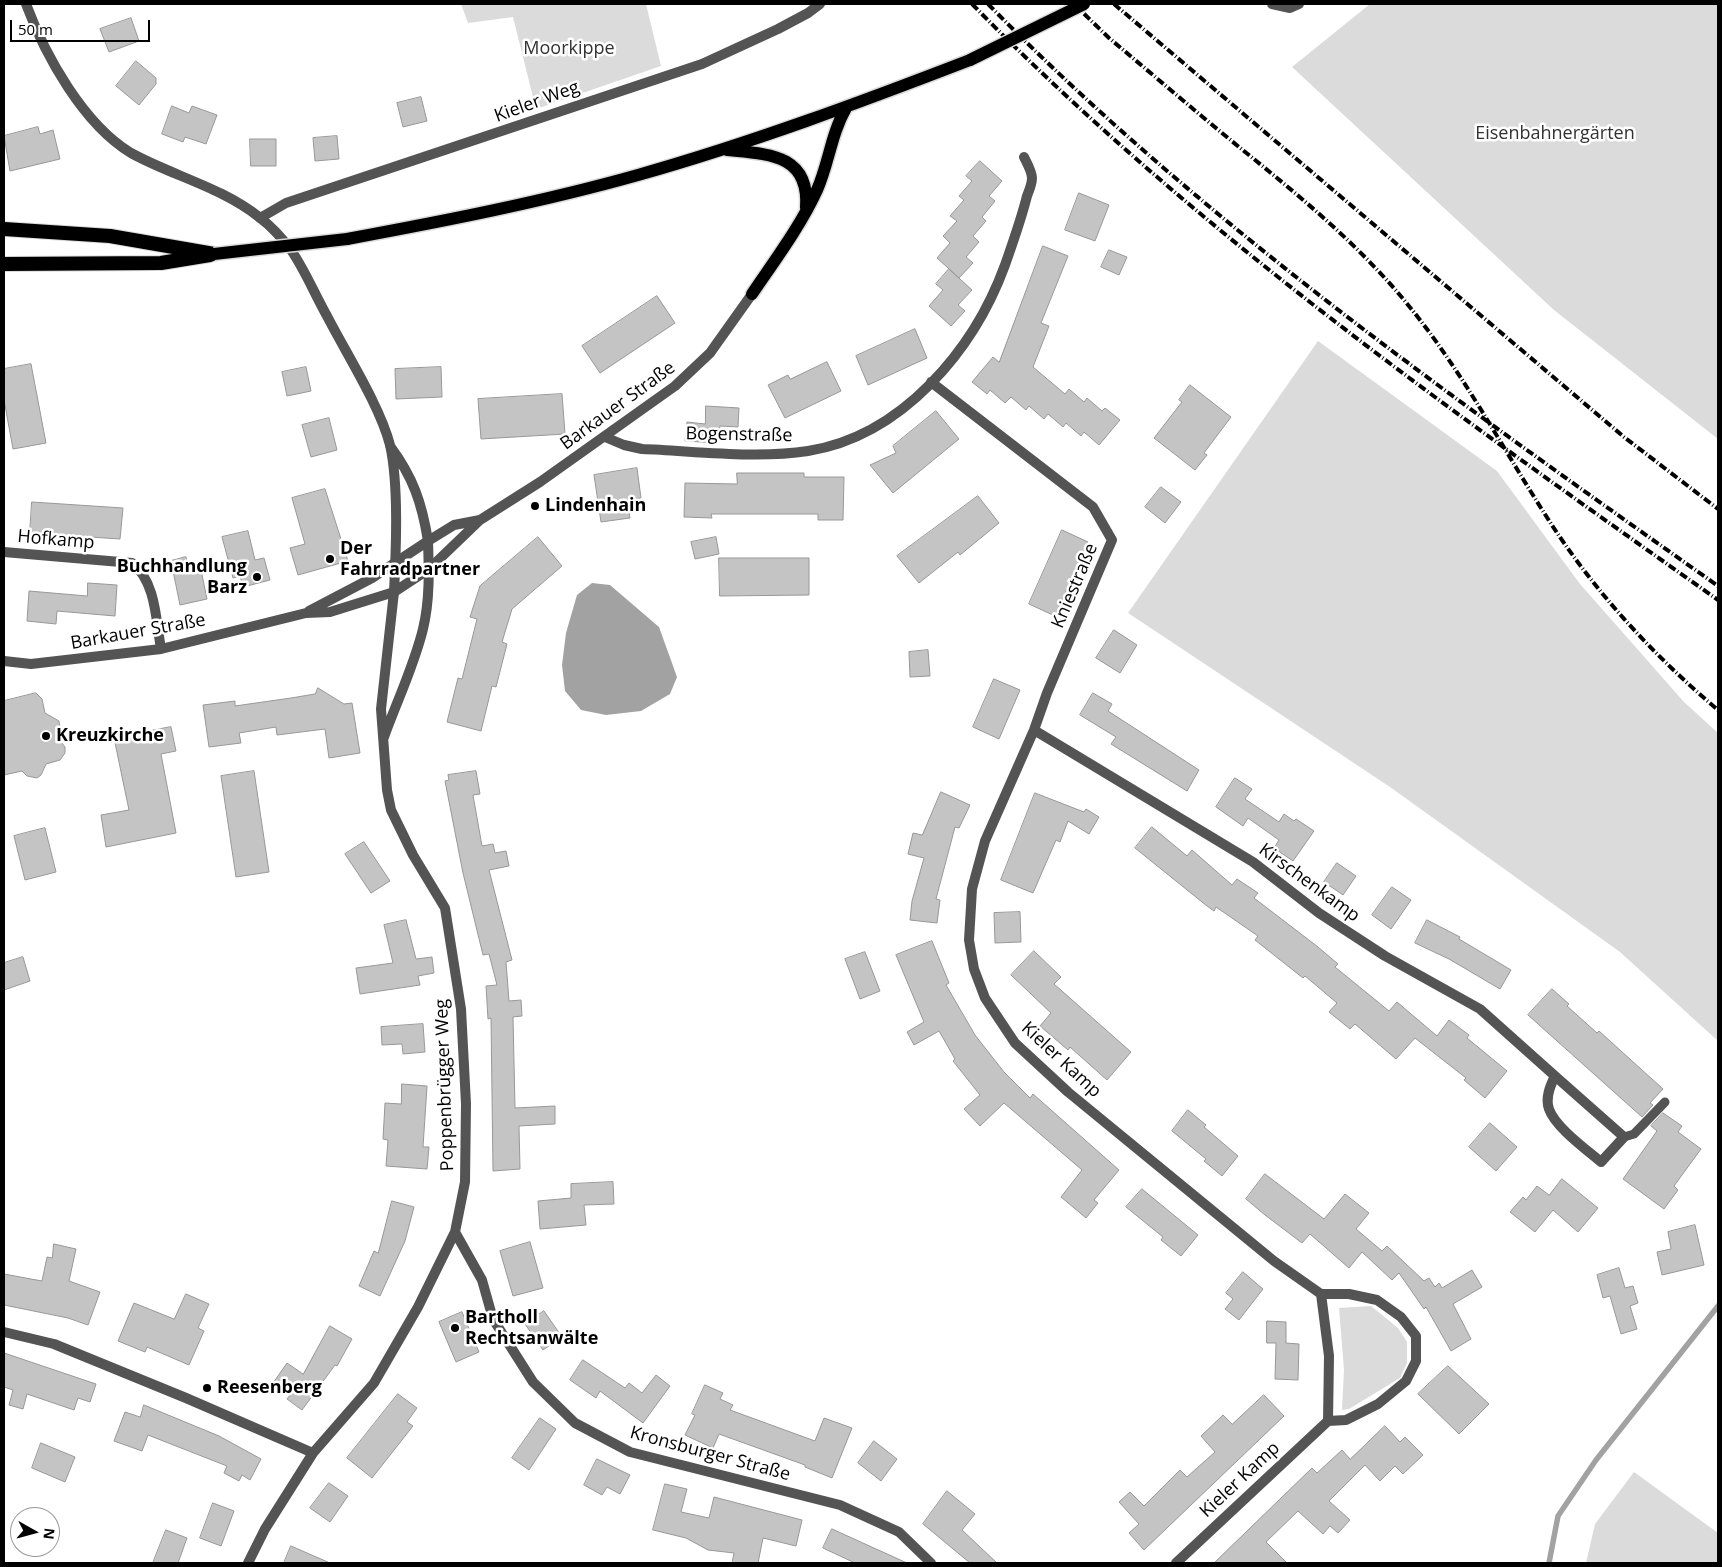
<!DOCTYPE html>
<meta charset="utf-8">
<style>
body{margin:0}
#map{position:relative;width:1722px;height:1567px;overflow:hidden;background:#fff;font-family:"Open Sans",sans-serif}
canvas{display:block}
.frame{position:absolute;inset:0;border:5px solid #000;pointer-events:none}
.north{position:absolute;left:10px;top:1507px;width:50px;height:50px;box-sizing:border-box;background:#fff;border:1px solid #999;border-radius:50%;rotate:97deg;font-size:14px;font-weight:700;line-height:20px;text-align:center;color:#000}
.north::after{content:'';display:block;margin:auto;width:18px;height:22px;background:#000;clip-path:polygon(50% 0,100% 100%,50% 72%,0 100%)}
.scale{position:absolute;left:10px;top:20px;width:140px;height:22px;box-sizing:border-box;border:2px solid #000;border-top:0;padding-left:6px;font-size:15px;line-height:18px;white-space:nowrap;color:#000;-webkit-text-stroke:4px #fff;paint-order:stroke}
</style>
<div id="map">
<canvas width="1722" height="1567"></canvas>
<div class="frame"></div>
<div class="north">N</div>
<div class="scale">50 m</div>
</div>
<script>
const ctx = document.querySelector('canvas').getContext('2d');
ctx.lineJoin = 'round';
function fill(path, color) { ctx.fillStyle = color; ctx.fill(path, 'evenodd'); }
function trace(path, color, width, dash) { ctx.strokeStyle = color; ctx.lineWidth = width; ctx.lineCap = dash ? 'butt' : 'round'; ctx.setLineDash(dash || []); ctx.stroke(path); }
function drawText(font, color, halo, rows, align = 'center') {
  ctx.font = font + ' "Open Sans",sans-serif'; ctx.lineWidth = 5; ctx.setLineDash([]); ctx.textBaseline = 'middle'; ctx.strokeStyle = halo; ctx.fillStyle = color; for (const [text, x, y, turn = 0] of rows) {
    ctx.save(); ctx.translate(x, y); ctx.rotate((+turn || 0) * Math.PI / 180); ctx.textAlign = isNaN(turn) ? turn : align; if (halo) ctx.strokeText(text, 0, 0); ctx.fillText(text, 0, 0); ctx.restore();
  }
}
const green = new Path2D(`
 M461,4h185l15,62 -125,43 -23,-92 -45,6z
 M1370,4h348v435l-164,-129 -262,-243z
 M1318,341l179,130 83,113 104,118 34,31v308l-98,-89 -230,-165 -262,-174z
 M1371,1306l27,22 9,14v21l-7,15 -51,31 -7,1 2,-40 -5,-62z
 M1634,1472l84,61v30h-132l9,-39z`);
const water = new Path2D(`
 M592,583l18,2 49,42 18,50 -7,17 -29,17 -35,4 -25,-5 -16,-19 -3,-26 4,-32 11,-38z`);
const stream = new Path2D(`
 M1549,1563l9,-47 38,-56 122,-154`);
const building = new Path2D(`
 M131,18l8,23 -30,11 -9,-23z
 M136,61l20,17v6l-17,21 -23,-19z
 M421,97l6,24 -24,6 -6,-24z
 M172,106l17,7 3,-7 25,9 -11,29 -21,-7 -2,5 -21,-8z
 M38,127l2,7 13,-4 7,29 -50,12 -6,-35z
 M337,136l2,23 -24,2 -2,-23z
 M250,139h26v27h-25z
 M980,161l22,20 -13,15 6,5 -13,16 4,4 -13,15 6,6 -13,15 7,6 -14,15 -22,-20 13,-15 -7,-7 14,-15 -7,-5 14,-16 -5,-4 13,-15 -6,-5z
 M1079,193l30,12 -14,36 -30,-11z
 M1043,246l25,10 -27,67 8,3 -16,41 32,27 4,-5 15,13 3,-4 15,13 3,-3 15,12 -21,25 -15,-13 -3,4 -15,-13 -3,4 -15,-13 -4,5 -15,-13 -3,4 -15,-13 -6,6 -15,-13 -3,4 -15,-12 21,-25 6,5z
 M1109,250l18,7 -8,18 -18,-8z
 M949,269l23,21 -14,15 7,6 -14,15 -22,-20 14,-16 -7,-6z
 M657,296l18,27 -75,50 -18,-27z
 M915,329l12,29 -59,27 -12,-29z
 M827,362l14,29 -56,27 -17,-33 20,-10 2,4z
 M31,364l15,79 -33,6 -9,-49v-31z
 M306,367l5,24 -24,5 -5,-24z
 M441,367l1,30 -46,2 -1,-30z
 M1190,385l41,32 -27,36 3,2 -12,15 -41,-32 28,-36 -3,-2z
 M562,394l3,40 -84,5 -3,-40z
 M706,406l33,2 -1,19 -18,-1 -2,17 -33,-2 2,-19 18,2z
 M936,411l23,28 -66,54 -23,-28 26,-12 -3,-7z
 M329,418l8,32 -26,7 -9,-32z
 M637,468l4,30 -14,2 3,18 -29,4 -7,-47z
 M737,473h67v4h40l-1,43h-25v-6h-107l1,4 -28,-1 1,-34 52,1z
 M1161,487l20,15 -16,21 -20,-16z
 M325,489l23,72 -50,14 -8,-27 15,-4 -13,-46z
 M978,496l21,27 -39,32 -2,-3 -39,31 -22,-27z
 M32,502l91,6 -3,31 -90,-6z
 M1062,530l26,12 -33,74 -26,-12z
 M248,531l7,29 9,-2 6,22 -27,7 -3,-11 -7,2 -11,-41z
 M538,537l24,29 -50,43 -10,33 5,2 -11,43 -4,-1 -11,45 -34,-9 11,-44 4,1 15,-60 -7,-2 10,-31z
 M716,537l3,17 -24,5 -4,-17z
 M186,557l2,10 12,-2 7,34 -27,6 -9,-44z
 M719,558h90v37l-89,1z
 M88,583l29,2 -2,31 -58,-5 -1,13 -29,-3 2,-30 58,5z
 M1114,630l23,15 -17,28 -24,-15z
 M928,650l2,26 -20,1 -1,-25z
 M994,679l26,11 -21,49 -26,-12z
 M318,688l26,16 8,-1 8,50 -31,5 -4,-29 -48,6 -1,-8 -37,6 2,10 -32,4 -6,-42 32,-4v5l56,-8 24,-4z
 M36,693l6,6 3,14 14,8 1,7 -3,9 8,10v6l-5,7 -14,4 -5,11 -4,3 -10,-2 -5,-5 -18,4v-74z
 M1093,693l19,11 -4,7 91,59 -12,21 -76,-47 5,-7 -36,-22z
 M171,727l5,24 -15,3 15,79 -70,14 -5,-32 28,-5 -15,-72z
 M254,771l15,101 -33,5 -15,-101z
 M476,771l4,23 -7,1 9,51 11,-2 2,9 11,-2 3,15 -20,4 23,90 -6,2 3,39 12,-1 1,16 -9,1 2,91 40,-2v18l-36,2 1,43 -27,2 -2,-153 -3,1 -2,-33 11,-1 -8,-31 -6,1 -20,-82 -18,-92 4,-1 -1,-5z
 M1235,778l17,11 -7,10 34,23 5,-8 10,7 2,-2 18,12 -21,30 -19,-13 5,-8 -31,-22 -5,8 -27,-19z
 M941,792l29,13 -11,23 -4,-1 -19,72 4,1 -3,23 -27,-3 2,-19 12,-43 -16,-4 5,-21 9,2z
 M1035,793l49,19 2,-3 13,8 -10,17 -21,-13 -8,21 -4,-2 -23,53 -32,-13z
 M1152,827l35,29 5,-6 40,35 5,-6 21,14 -4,5 64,49 20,17 -3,3 54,44 8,-9 40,34 12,-16 20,15 -2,3 40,33 -22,27 -21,-18 2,-2 -51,-40 -19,21 -41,-35 -5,5 -21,-17 8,-9 -32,-27 -2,2 -48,-38 3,-4 -42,-29 -2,4 -7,-5 -72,-58z
 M45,828l11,44 -31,8 -11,-44z
 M364,842l26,39 -19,12 -26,-39z
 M1337,863l19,13 -13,19 -19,-13z
 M1392,887l19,13 -20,29 -19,-14z
 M1020,912l1,30 -26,1 -1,-30z
 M406,920l10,39 16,-2 2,16 -16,3 2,9 -60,9 -4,-26 37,-5 -9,-38z
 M1427,920l33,17 -1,2 52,31 -11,19 -51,-30 -34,-16z
 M932,941l17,42 -3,2 29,50 29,37 26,26 3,-4 86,76 -25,30 4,3 -12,15 -25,-21 21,-27 -78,-67 -24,23 -16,-17 16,-14 -27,-34 2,-2 -16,-28 -25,14 -7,-13 17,-10 -28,-67z
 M1034,951l27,26 -7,7 77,68 -24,28 -37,-33 -2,3 -28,-24 11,-13 -40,-38z
 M865,952l15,39 -20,8 -15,-40z
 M23,957l7,24 -26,9v-27z
 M1552,989l17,15 -2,2 30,27 2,-2 64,58 -13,14 3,2 -11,12 -114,-102z
 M423,1024l2,28 -22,2 -1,-10 -20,1 -1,-18z
 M402,1084l25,2 -4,61h6l-2,22 -41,-3 2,-26 -5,-1 2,-36 16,1z
 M1188,1110l18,15 -2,2 34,29 -16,20 -18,-15 2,-2 -34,-28z
 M1663,1113l19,13 -4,6 23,17 -27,37 4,4 -14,19 -41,-30 34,-48 -6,-5z
 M1490,1123l27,24 -21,24 -27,-24z
 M1265,1174l59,45 21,-25 24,19 -13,16 26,22 5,-5 37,35 5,-3 6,9 4,-4 3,5 30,-18 10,17 -29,17 18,35 -20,12 -25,-44 -2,2 -25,-36 -7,7 -30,-28 -13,16 -39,-34 -8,9 -37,-28 -19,-16z
 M1562,1179l36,29 -20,24 -25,-22 -18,22 -25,-20 13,-15 3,3 11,-14 12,9z
 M613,1182l1,22 -30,1 2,20 -46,4 -2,-28 33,-3v-14z
 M1142,1189l56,46 -17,21 -20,-16 2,-3 -37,-30z
 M392,1201l22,6 -9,34 -25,55 -21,-10 15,-35 4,2z
 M1695,1225l9,40 -42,10 -5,-23 14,-3 -3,-17z
 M530,1242l13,46 -30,8 -13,-45z
 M54,1244l22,5 -7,32 31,11 -12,33 -20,-7 -64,-13v-31l38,7 5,-24 5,1z
 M1619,1268l6,20 8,-2 5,17 -8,3 7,23 -16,5 -11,-38 -7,2 -6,-23z
 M1243,1272l20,17 -24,31 -14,-11 8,-10 -7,-6z
 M186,1294l23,10 -11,24 6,3 -15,34 -42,-18 -2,5 -27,-11 16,-38 40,16z
 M544,1311l18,26 -19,13 -18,-26z
 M462,1312l17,40 -23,10 -17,-40z
 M1267,1321l19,1v21l13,1 -1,36 -23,-1 1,-36h-9z
 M330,1326l22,13 -15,27 -2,-1 -33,45 -15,-11 3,-4 -17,-12 14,-20 16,11z
 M4,1353l92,31 -6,18 -12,-4 -4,12 -47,-16 -4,15 -14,-4 4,-15 -9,-3z
 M583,1360l42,28 4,-5 13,10 14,-18 14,11 -27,37 -43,-32 -4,7 -26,-18z
 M1448,1366l41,38 -30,30 -41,-40z
 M705,1385l18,8 -3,6 13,6 -3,5 85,31 9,-23 28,10 -20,50 -27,-11v-2l-86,-31 -6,14 -28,-13 10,-20 -3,-1z
 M398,1394l19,14 -10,14 6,4 -41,52 -25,-20z
 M1264,1395l20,21 -140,134 -15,-17 10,-9 -20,-22 11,-10 14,14 36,-36 7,7 28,-25 -14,-16 22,-21 9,9z
 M144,1405l75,31 42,23 -11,21 -8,-5 -3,6 -15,-8 3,-7 -79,-31 -6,16 -28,-10 11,-29 15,5z
 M540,1418l16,11 -27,41 -17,-12z
 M1385,1426l15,16 5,-5 18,18 -20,19 -8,-8 -15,15 -15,-16 -36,36 21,19 -12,13 -8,-7 -7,8 -25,-23 -32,31 21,21h-73l98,-95 5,5 25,-23 8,9z
 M874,1441l23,18 -16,22 -23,-18z
 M41,1443l34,14 -10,25 -33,-14z
 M597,1459l33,16 -10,19 -13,-7 -5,8 -18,-10z
 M329,1483l19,13 -18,26 -20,-14z
 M665,1484l22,5 -6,23 28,6 5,-21 88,23 -6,26 -33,-8 -5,25h-26l2,-10 -26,-3 -22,-12 -33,-8z
 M947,1491l28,23 -13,16 35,33h-27l-47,-39z
 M213,1503l21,8 -13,35 -21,-8z
 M832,1529l75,34h-52l-32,-15z
 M166,1530l21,8 -9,25h-25z
 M291,1546l39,17h-46z`);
const service = new Path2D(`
 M1624,1137l10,-3 31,-32`);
const minor = new Path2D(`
 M1272,4l18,4 9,-4
 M260,218l26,-15 416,-139 76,-35 30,-16 12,-9
 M931,382l162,125 19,33 -65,153 -13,37 -49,111 -13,48 -3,51 5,29 11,29 30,45 53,49 206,169 47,33h28l28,6 24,17 15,19v25l-10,20 -28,23 -32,16 -18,1
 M605,437l19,8 18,4c53,2 114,10 166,2 94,-15 166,-101 197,-186 8,-23 16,-45 22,-69 2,-5 5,-12 5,-18 0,-6 -5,-15 -8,-21
 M4,552l128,11c24,18 24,58 29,86
 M309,611l63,-33 56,-37
 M4,661l27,3 130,-15 145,-36 24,-1 64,-20 -13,117 6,81 4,20 22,45 32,53 16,101 5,95 -1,78 -10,50 -37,75 -44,76 -61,70 -48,76 -17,34
 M1034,730l219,132 66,51 66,43 95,53 75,67c-5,10 -10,22 -6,33 6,18 38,41 52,53l23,-25 -69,-61
 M384,737c13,-36 30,-71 39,-108 7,-29 6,-59 5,-88
 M455,1232l27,48 11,39 40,63 42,41 55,29 210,53 59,27 32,31
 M4,1332l50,12 132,54 127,55
 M1176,1563l152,-142 1,-65 -8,-62`);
const tertiary = new Path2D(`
 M26,4c19,51 57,120 105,149 42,23 90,34 128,64 12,9 23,21 32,33 14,20 24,45 36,66 19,37 53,90 63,129 9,40 6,106 4,147
 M390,446c23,31 32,57 38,95l26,-16 26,-5
 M394,592l35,-23 51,-49 60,-38 135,-96 35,-33 42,-59`);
const primary = new Path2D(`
 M727,150c41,4 83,4 79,58
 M347,239c97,-18 195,-37 291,-64 113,-32 223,-73 332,-115
 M752,294c23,-34 48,-67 65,-104 12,-27 14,-56 29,-82`);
const trunk = new Path2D(`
 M4,229l106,7 104,18
 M4,264l157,-1 49,-8`);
const rail = new Path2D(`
 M972,4c224,229 486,412 746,596
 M988,4c219,223 476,402 730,582
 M1074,4l35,34c43,36 86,73 130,109 62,50 124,101 174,164 52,65 90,138 135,208 46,72 105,136 170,191
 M1114,4l510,433 94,72`);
const primaryBridge = new Path2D(`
 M970,60l114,-56
 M214,254l133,-15`);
const markers = [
 [535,506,5,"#000"],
 [330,559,5,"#000"],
 [257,577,5,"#000"],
 [46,736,5,"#000"],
 [455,1328,5,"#000"],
 [207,1388,5,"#000"]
];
const parkNames = [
 ["Moorkippe",569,49],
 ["Eisenbahnergärten",1555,134]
];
const streetNames = [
 ["Kieler Weg",537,102,-20],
 ["Barkauer Straße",618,406,-36],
 ["Bogenstraße",739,435,1],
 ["Hofkamp",56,540,5],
 ["Kniestraße",1075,586,-67],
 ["Barkauer Straße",138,632,-10],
 ["Kirschenkamp",1309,883,36],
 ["Kieler Kamp",1061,1060,43],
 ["Poppenbrügger Weg",445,1085,-92],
 ["Kronsburger Straße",710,1454,15],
 ["Kieler Kamp",1240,1480,-43]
];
const poiNames = [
 ["Lindenhain",545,506],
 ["Der",340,549],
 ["Fahrradpartner",340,570],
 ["Buchhandlung",247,567,"right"],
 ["Barz",247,588,"right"],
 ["Kreuzkirche",56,736],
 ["Bartholl",465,1318],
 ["Rechtsanwälte",465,1339],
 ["Reesenberg",217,1388]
];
fill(green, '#dbdbdb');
fill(water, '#a2a2a2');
trace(stream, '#a2a2a2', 5.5);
fill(building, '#c4c4c4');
trace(building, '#989898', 1);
trace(primary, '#dbdbdb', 15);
trace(trunk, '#dbdbdb', 16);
trace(service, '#545454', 9);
trace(minor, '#545454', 10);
trace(tertiary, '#545454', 10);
trace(primary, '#000', 12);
trace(trunk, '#000', 14);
trace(rail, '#000', 4, [8, 2.5, 1, 2.5]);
trace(primaryBridge, '#dbdbdb', 15, []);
trace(primaryBridge, '#000', 12);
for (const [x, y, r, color] of markers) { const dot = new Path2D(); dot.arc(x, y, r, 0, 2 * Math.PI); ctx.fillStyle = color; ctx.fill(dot); trace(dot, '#fff', 2); }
drawText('18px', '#323232', '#fff', parkNames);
drawText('18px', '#000', '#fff', streetNames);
drawText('bold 18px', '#000', '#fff', poiNames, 'left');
</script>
